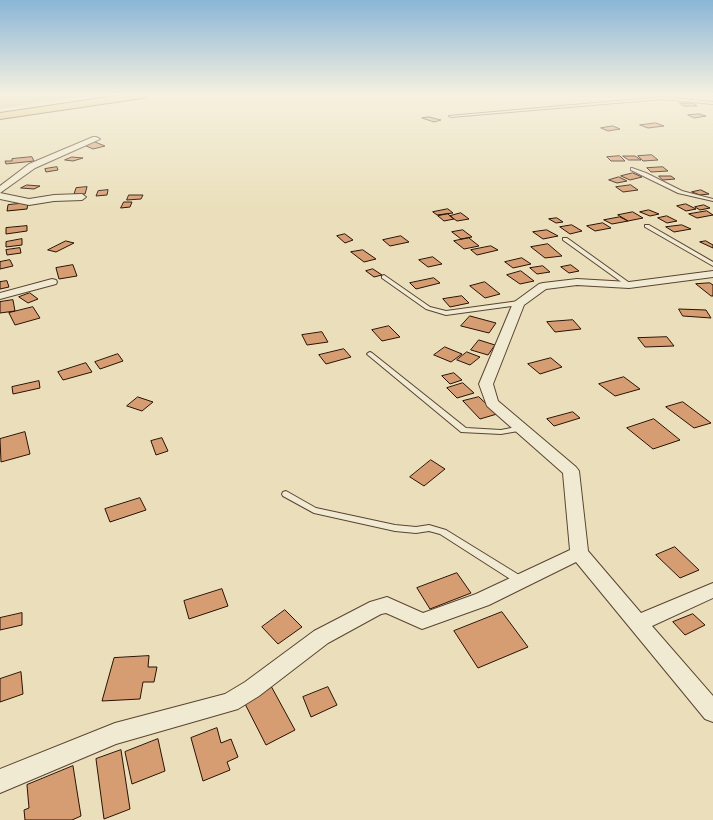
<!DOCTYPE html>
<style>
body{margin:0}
canvas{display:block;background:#eadfba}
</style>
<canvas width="713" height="820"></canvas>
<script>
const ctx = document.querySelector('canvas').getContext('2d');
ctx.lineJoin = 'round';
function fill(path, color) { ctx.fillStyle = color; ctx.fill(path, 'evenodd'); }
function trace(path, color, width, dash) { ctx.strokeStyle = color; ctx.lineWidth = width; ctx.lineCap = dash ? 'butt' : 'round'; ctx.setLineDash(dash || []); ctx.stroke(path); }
const green = new Path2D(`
 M0,95h87l-87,14z`);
const stream = new Path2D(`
 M66,97l8,-2`);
const building = new Path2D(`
 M680,103h13l4,3h-13z
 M699,114l7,2 -12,2 -6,-3z
 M429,117l12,3 -7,2 -12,-4z
 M656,123l8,3 -16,2 -8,-3z
 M613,126l7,3 -12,2 -7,-3z
 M95,142l10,4 -12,3 -9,-4z
 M652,155l6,5 -15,1 -5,-5z
 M620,156l5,5h-14l-4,-4z
 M623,156h12l6,4h-12z
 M32,157l2,4 -28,3 -1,-3h7v-2z
 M72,157l11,1 -10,3 -8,-1z
 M57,167l1,3 -12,2 -1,-3z
 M663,167l5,4 -17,1 -4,-4z
 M633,173l9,4 -12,3 -9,-4z
 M659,176h12l4,3 -12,1z
 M619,177l8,4 -10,2 -8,-3z
 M27,185l13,1 -6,3 -13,-1z
 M631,185l7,5 -15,2 -7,-5z
 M87,187l-2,7h-11l2,-6z
 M108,190l-1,5 -11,1 2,-5z
 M701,190l8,4 -9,1 -8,-3z
 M129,195h14l-2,4 -14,1z
 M124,202h8l-2,5 -9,1z
 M28,203l-1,6 -20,2 1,-6z
 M686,204l10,5 -10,2 -9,-5z
 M704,205l6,3 -10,2 -5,-3z
 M448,209l5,4 -16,2 -4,-3z
 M649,210l10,4 -9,2 -10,-4z
 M707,211l6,4 -16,3 -8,-4z
 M633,212l10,6 -15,3 -10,-6z
 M461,213l8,6 -12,2 -7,-5z
 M448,214l6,5 -10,2 -6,-5z
 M667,216l10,5 -10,2 -9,-5z
 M620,217l8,4 -16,3 -8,-4z
 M557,218l6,4 -7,1 -7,-4z
 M603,223l8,5 -16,3 -8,-5z
 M572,225l10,6 -12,3 -10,-7z
 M682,225l9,4 -17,3 -8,-5z
 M27,226v5l-21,3v-6z
 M463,230l9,7 -11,2 -9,-7z
 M547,230l11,6 -15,3 -10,-7z
 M345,234l8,6 -8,3 -8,-7z
 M401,236l8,6 -19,4 -7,-6z
 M469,238l10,8 -15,3 -10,-8z
 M22,239v6l-16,2v-5z
 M66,241l8,2 -18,9 -8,-2z
 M706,241l7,4v3l-13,-6z
 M548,244l14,12 -17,2 -14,-11z
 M491,246l7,4 -21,5 -6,-5z
 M20,248l1,5 -14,2 -1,-5z
 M363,250l13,9 -12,3 -13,-10z
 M433,257l9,7 -14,3 -9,-7z
 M522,258l9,6 -18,4 -8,-6z
 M10,260l3,6 -13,3v-7z
 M73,265l4,11 -18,3 -3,-11z
 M571,265l8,6 -10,2 -8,-6z
 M543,266l7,6 -13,2 -7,-6z
 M373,269l9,6 -8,2 -8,-6z
 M521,271l13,10 -14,3 -13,-9z
 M434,278l6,5 -24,6 -6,-6z
 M7,281l2,6 -9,2v-7z
 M485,282l15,12 -15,4 -15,-12z
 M710,283l3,2v11h-2l-15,-12z
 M30,293l8,6 -10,4 -9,-6z
 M462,296l7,7 -19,4 -7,-8z
 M13,300l2,11 -15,2v-11z
 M33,307l7,11 -25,7 -6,-12z
 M679,309l27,1 5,8 -28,-2z
 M470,316l26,7 -7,10 -28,-7z
 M573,320l8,9 -26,3 -8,-10z
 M389,326l11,11 -18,4 -10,-11z
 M322,332l6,10 -21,3 -5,-10z
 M667,337l7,9 -29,1 -7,-9z
 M479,340l16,5 -7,10 -17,-5z
 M445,347l17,7 -11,8 -17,-7z
 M344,349l7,8 -25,7 -7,-9z
 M467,352l13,5 -10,8 -13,-5z
 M118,354l5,7 -23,8 -5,-7z
 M551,358l11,9 -22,7 -12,-10z
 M86,363l6,9 -29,8 -5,-8z
 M454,373l8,7 -12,4 -8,-8z
 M624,377l16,12 -25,7 -16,-12z
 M39,381l1,7 -27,6 -1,-7z
 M463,383l11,10 -17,5 -10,-10z
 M138,397l15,5 -11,9 -15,-5z
 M479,397l18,17 -17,5 -17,-18z
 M683,402l28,21 -17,5 -28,-21z
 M573,412l7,6 -26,8 -7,-7z
 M654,419l26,21 -27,9 -26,-21z
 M25,432l5,22 -29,8 -1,-23z
 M162,438l6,13 -12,4 -5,-14z
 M431,460l14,9 -21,17 -14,-9z
 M140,498l6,12 -36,12 -5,-13z
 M675,547l24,23 -19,8 -24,-23z
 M457,573l14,20 -41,16 -13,-21z
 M222,589l6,17 -39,13 -5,-18z
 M285,610l17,17 -24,17 -16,-17z
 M502,612l26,35 -50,21 -24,-37z
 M22,613v12l-22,5v-12z
 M693,614l12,11 -20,10 -12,-13z
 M149,656l-1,11h9l-3,15h-11l-3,17 -38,2 12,-43z
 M21,672l2,22 -23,8v-23z
 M271,686l24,44 -29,15 -23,-45z
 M328,687l9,18 -26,12 -8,-20z
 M217,728l4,15 10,-4 7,18 -11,5 3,8 -27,11 -12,-43z
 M158,739l7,32 -33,13 -7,-32z
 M121,750l9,59 -26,10 -8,-60z
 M73,766l8,50 -9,4h-47l-1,-10 5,-2 -2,-23z`);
const service = new Path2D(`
 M663,97l50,5v2l-50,-5 -212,18 -2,-1z
 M632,168l14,5 36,18 31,8v2l-35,-8 -47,-23v-2z
 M645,225h4l64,37v4l-68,-39z
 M563,238h4l64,46v2h-4l-64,-46z
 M384,275l46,32 16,4 73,-10 3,2 -3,2 -73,10 -20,-6 -44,-31v-2z
 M370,352l2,1 94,75 35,2 20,-4 4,2 -1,2 -23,4 -40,-2 -93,-77 -1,-1 1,-1z
 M286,491l30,17 79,17 21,2 13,-2 17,5 78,48 2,3 -2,3 -3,1 -3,-1 -78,-50 -11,-3 -13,2 -21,-2 -81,-18 -31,-17 -1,-2 1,-2z`);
const minor = new Path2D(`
 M93,137h3l4,2 -65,29 -35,25v-7l29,-22z
 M0,193l29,6 25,-4 28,-1 4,3 -4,3 -28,1 -25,4 -29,-6z
 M713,271v6l-84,11 -52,-3 -31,4 -22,16 -31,79 5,17 78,66 3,4 9,80 53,62 72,-30v15l-61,28 61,70v26l-8,-3 -129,-157 -87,43 -67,24 -36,-16 -5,1 -53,29 -69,53 -21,13 -122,35 -116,49v-24l115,-46 110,-29 20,-12 69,-51 56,-29 17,-5 36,16 53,-19 94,-44 -7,-77 -76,-67 -8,-22 34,-81 26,-19 4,-1 34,-4 52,3z
 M52,279l4,1 1,2 -1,2 -56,15v-6z`);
const motorway = new Path2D(`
 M122,95h26l-5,3 -143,21v-6z`);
fill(green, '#bec08b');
trace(stream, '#6f7672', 2);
fill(building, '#d69d72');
trace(building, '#2a1104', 1);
trace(service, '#5a4432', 2);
trace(minor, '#5a4432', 2);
trace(motorway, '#2a1104', 2);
fill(service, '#f1ead2');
fill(minor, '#f1ead2');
fill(motorway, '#e5c07d');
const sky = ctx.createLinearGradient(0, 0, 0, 210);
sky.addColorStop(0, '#8ab6d6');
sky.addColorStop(0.45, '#f6f1e0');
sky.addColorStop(1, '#f6f1e000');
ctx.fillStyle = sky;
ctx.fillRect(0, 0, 713, 210);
</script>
